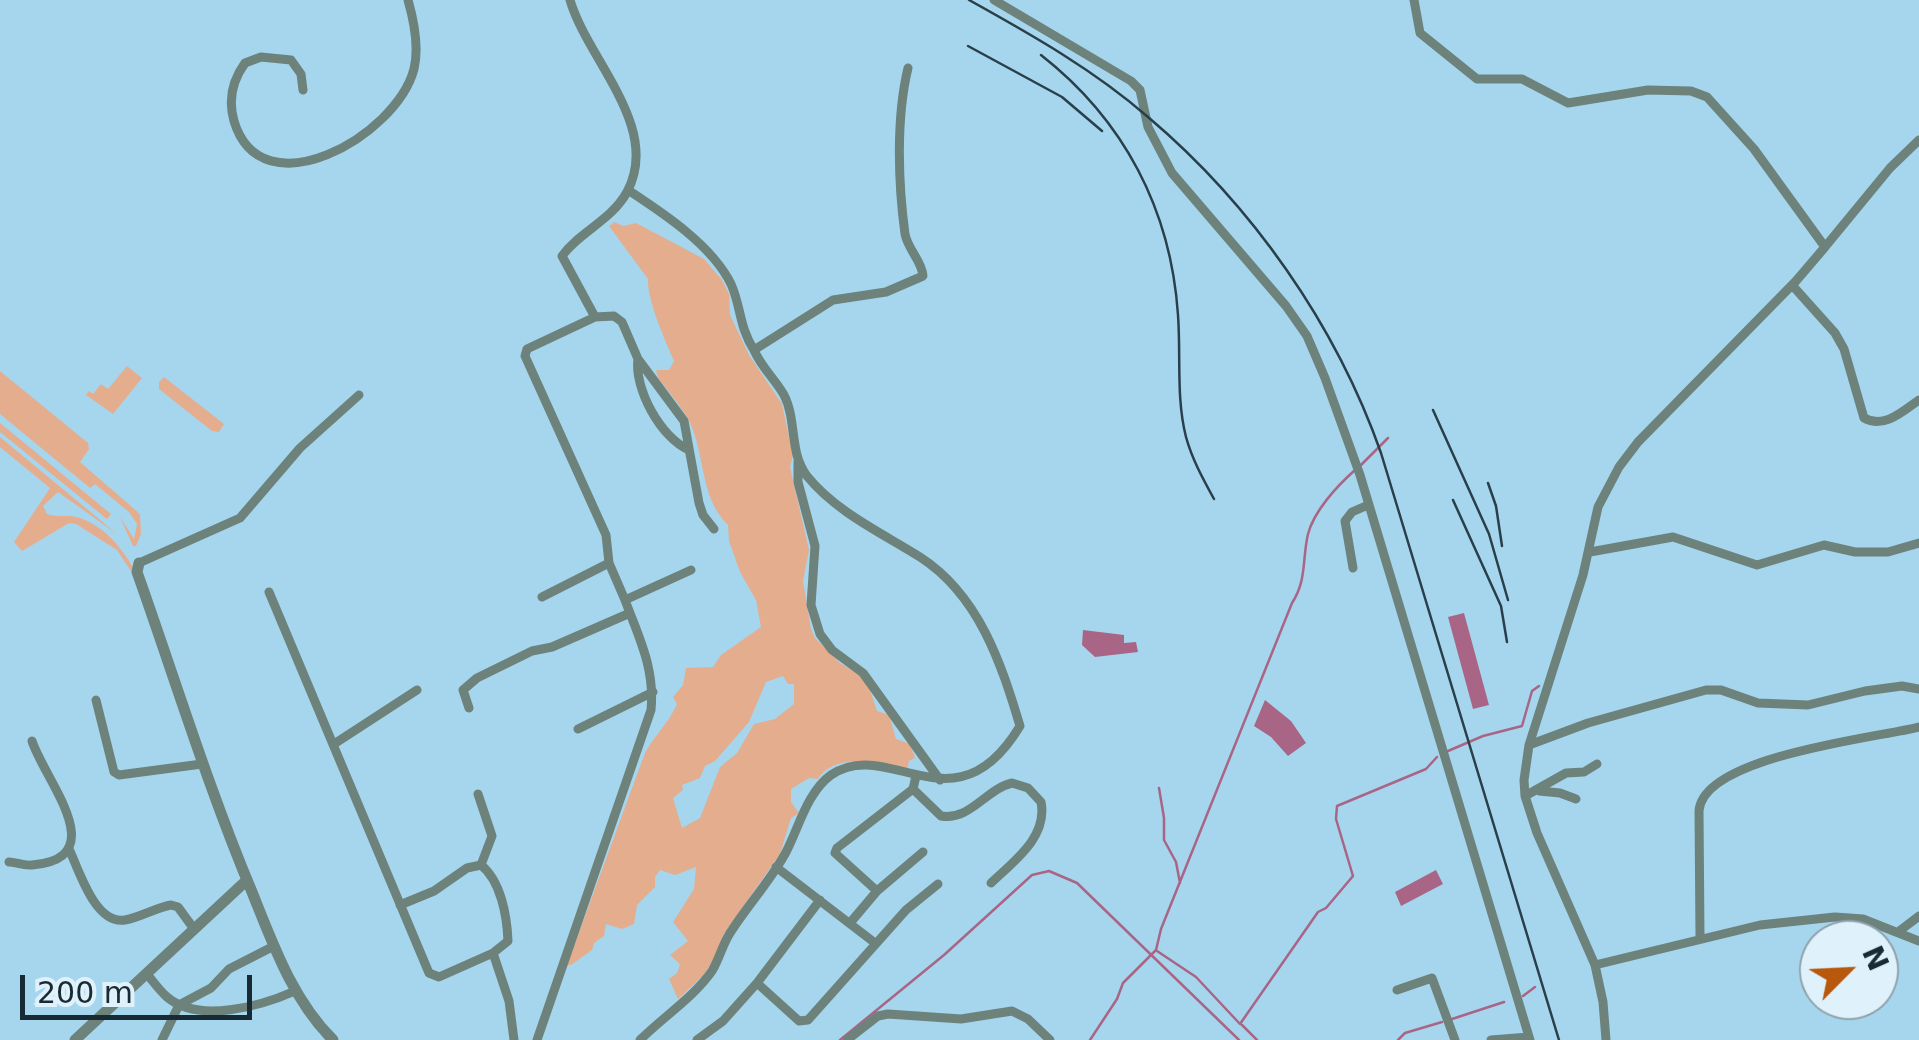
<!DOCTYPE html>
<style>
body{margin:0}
#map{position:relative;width:1919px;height:1040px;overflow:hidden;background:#a6d6ee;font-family:"DejaVu Sans",sans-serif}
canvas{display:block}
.north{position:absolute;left:1799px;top:920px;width:100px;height:100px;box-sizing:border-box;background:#dff2fc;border:2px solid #8fa2ac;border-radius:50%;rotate:66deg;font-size:28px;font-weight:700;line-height:40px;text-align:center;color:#182b34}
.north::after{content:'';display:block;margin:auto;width:35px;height:45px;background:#b7580c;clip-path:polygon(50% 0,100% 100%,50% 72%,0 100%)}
.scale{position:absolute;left:20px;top:975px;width:232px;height:45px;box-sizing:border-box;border:5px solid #182b34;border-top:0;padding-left:12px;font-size:30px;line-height:35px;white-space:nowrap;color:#182b34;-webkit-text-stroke:8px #dff2fc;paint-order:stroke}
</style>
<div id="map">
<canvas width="1919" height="1040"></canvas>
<div class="north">N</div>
<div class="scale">200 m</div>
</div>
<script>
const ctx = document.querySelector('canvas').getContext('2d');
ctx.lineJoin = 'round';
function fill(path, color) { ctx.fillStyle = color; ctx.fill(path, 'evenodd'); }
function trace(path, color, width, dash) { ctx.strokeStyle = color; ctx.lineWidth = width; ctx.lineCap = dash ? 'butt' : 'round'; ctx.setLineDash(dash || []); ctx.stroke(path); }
const green = new Path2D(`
 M614,222l9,4 13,-3 68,36 18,21 7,14 1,21 19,40 33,49 11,52 -3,11 19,83 -6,31 8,48 4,9 25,25 21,13 8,11 8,24 12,4 7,24 14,5 5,14 -6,3 -2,9c-25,-10 -74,-17 -89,9l-9,-1 -18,11v13l8,11 -8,5 -11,36 -57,81 -7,21 -13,20 -25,23 -9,-20 8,-6 3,-9 -10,-9 18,-14 -15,-19 21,-33 2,-22 -21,8 -15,-5 -5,7v10l-18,18 -3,19 -12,5 -16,-5 -2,12 -10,7 -2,7 -21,15h-4l78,-212c10,-19 24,-30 32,-49l-4,-7 10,-12 3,-17 27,-1 8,-12 40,-28 -5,-27 -16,-28 -11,-31 -1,-16c-26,-25 -23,-62 -35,-95 -7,-19 -23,-36 -35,-52l-2,-8h13l5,-9c-9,-21 -27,-61 -26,-82l-39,-53zM783,676l5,8h6v20l-19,15 -21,5 -17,29 -17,14 -20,51 -18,10 -9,-30 10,-8 -1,-5 18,-7 5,-12 10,-5 34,-39 17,-40z
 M127,366l15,12 -29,36 -27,-19 3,-4 4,3 8,-10 7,5z
 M0,371l88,72 1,6 -9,13 60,52 1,20 -5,12h-3l-13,-29 14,22 3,-15 -8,-12 -34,-28 -5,4 -90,-74z
 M164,377l60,47 -5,8 -7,-1 -53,-42v-7z
 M0,423l111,91 -4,5 -107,-87z
 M0,437l117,97 -59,-42 -15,14 4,8c12,4 22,0 33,4 24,8 42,30 54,51l-3,2 -14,-21 -41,-26 -7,-1 -47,28 -8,-9 36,-54 -50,-41z`);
const water = new Path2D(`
 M1464,613l25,92 -16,4 -25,-92z
 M1083,630l41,5v8l12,-1 2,10 -43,5 -13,-12z
 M1265,700l26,21 15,22 -18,13 -17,-19 -17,-11z
 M1436,870l7,14 -42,22 -6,-14z`);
const stream = new Path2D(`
 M1361,465l27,-27
 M1448,751l35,-15 39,-10 10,-35 7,-5
 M1159,788l5,30v22l12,22 4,21
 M1157,951l39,26 44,47 78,-112 8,-4 27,-32 -17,-57 1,-13 89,-37 11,-12
 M1523,996l12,-9
 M1452,1019l52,-17
 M1242,1025l15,15
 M840,1040l104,-85 88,-80 17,-4 28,12 162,157
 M1090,1040l27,-41 6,-16 33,-33 5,-21 131,-326c15,-23 10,-43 16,-69 6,-23 29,-48 47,-64
 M1398,1040l7,-7 37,-11`);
const minor = new Path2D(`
 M570,0c17,59 92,127 57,192 -16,29 -48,40 -65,64l33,61
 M994,0l137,81 9,9 8,37 24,46 114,133 21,30 18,42 35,97 170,565
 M1414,0l6,33 57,46h45l46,24 80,-13 43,1 16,6 47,52 71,98 -29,34 -158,161 -19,25 -21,40 -15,68 -54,170 -5,35 1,16 12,37 58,132 8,37 3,38
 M303,90l-2,-16 -10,-14 -30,-3 -16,6c-13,18 -17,37 -11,58 27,91 162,16 180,-52 5,-21 0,-48 -6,-69
 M628,190c35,23 84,55 103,94 10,22 8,43 23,66
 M1825,247l65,-79 29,-28
 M1792,285l43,48 9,16 20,69c20,11 38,-6 55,-18
 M638,359c-4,30 23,79 51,91
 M798,461v21l17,64 -4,59 9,29 12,16 31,23 77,107
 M1590,552l83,-15 84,28 67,-20 31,7h33l31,-9
 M139,563l101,-45 60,-70 59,-53
 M1353,568l-8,-47 7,-9 16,-7
 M269,592l160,381 10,4 54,-24
 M542,597l67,-34
 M625,600l-16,-37 -3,-28 -81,-179 2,-7 68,-32 19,-1 8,6 16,37 46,62 15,82 4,12 11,14
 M96,700l18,72 5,3 83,-11
 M469,708l-6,-18 14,-12 55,-27 20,-4 78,-34
 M578,729l75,-37
 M334,744l83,-54
 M1529,745l59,-22 118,-33h15l37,13 50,2 57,-14 37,-5 17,3
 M916,776l-3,13 28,27c29,5 45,-27 71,-33l16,5 13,14c7,35 -27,59 -50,81
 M1539,791l21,2 16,6
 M478,794l14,42 -11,29
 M1525,796l41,-23 18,-1 13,-8
 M69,849c10,21 26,76 56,71 16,-3 30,-12 46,-15l7,2 16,22
 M9,862c7,0 14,4 23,3 82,-7 13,-84 0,-124
 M481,865c20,16 26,51 27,76l-15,12 16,48 5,39
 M776,867l99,76
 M877,891l-42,-38 2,-5 76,-59
 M400,905l34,-14 33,-23 14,-3
 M850,923l27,-32 46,-39
 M1898,932l21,-16
 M1700,938l-1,-127c4,-55 176,-73 220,-84
 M1595,965l165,-40 75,-8 28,2 56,22
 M146,973c7,8 13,17 21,24 32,27 94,9 128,-6
 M757,983l42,38 9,-1 98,-110 32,-26
 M1397,990l35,-12 23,62
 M162,1040l17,-35 32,-17 18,-19 45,-23
 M537,1040l114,-330c4,-42 -12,-72 -26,-110l66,-30
 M640,1040c23,-23 54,-43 72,-69 8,-13 11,-29 20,-41 17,-26 38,-49 53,-76 13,-24 22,-62 46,-79 58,-40 124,59 189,-49 -19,-63 -41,-131 -100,-169 -38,-24 -84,-45 -113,-81 -18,-23 -10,-56 -23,-81 -9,-16 -23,-28 -30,-45l79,-50 53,-8 37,-16c-1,-15 -15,-26 -18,-42 -7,-52 -9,-116 3,-166
 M697,1040l26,-19 34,-38 63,-83
 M847,1040l31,-24 10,-2 73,5 51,-8 16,8 22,21
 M1491,1040l38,-3`);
const tertiary = new Path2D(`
 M139,563l-2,9c38,107 71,215 115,320 21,52 40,107 81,148
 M75,1040l172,-160`);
const rail = new Path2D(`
 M969,0c63,35 125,70 179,117 104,88 188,208 233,336l178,587
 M968,46l94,51 40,34
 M1041,55c83,65 130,155 137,260 3,41 -2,83 8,122 6,22 17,42 28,62
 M1433,410l56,124 19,66
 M1488,483l8,23 6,40
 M1453,500l48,106 6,36`);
fill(green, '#e4ad8e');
fill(water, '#a96585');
trace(stream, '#a96585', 2.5);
trace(minor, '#6d827b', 9);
trace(tertiary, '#6d827b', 11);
trace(rail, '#29404a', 2.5);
</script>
